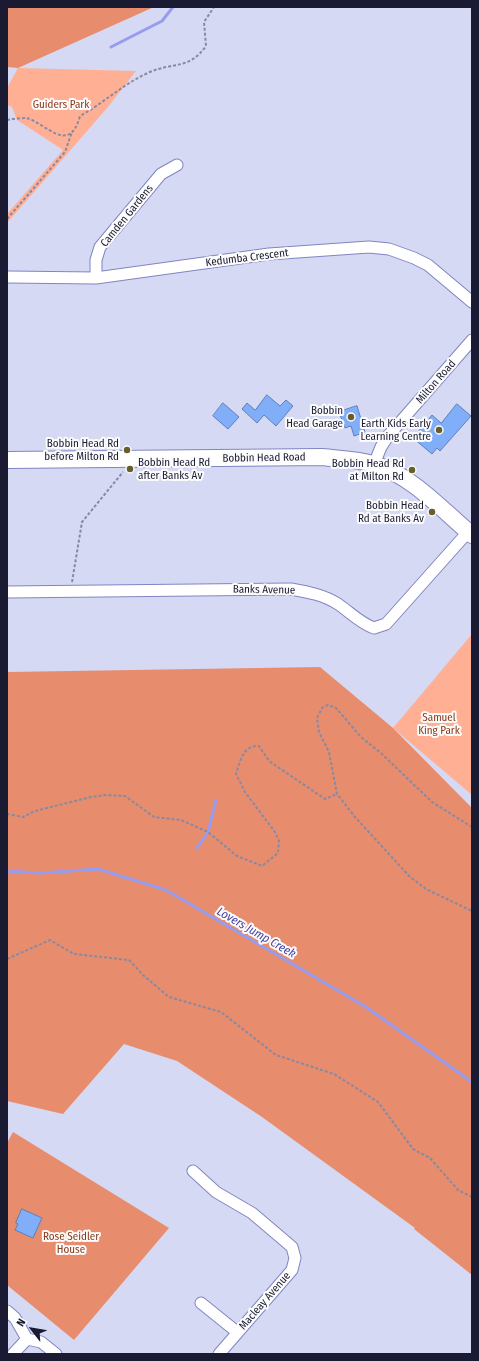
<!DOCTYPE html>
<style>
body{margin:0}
#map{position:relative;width:479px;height:1361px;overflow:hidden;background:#d6d9f4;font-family:"Fira Sans Condensed",sans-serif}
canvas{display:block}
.frame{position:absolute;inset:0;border:8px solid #1a1b33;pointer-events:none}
.north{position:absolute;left:12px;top:1309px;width:40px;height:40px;-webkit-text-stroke:3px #fcfcfc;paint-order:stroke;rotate:301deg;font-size:11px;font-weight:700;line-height:16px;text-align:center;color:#1a1b33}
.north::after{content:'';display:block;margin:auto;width:14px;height:18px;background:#1a1b33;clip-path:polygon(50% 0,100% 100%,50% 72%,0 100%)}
</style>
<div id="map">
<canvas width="479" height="1361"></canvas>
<div class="frame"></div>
<div class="north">N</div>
</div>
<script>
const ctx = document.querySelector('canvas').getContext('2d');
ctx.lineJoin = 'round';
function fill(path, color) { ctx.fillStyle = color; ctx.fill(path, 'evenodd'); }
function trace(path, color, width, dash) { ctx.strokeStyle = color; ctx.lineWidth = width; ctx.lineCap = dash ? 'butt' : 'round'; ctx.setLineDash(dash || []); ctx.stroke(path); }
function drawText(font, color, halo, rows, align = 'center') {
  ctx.font = font + ' "Fira Sans Condensed",sans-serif'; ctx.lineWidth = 4; ctx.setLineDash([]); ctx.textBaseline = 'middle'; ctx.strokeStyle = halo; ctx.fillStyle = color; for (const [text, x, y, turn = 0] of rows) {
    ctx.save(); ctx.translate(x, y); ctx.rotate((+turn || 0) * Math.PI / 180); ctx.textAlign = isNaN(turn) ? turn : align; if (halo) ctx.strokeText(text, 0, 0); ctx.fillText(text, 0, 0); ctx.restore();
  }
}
const green = new Path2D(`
 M18,68l118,3 -28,36 -101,116v-9l56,-64 -46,-30 -5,-13 -5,-2v-17z
 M472,634v161l-79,-67z`);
const forest = new Path2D(`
 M7,7h147l-136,61 -11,-1z
 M320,667l73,61 79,80v467l-58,-46 1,-1 -153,-111 -85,-56 -53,-17 -61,70 -56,-13v-429z
 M13,1132l156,96 -95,112 -67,-55v-142z`);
const stream = new Path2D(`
 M111,47l51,-26 11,-14
 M197,848l11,-16 8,-32
 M7,871l33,2 58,-4 68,21 200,117 106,75`);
const building = new Path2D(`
 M267,395l13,11 6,-6 7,6 -17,20 -12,-11 -7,8 -15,-14 5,-6 8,7z
 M223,403l16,14 -11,12 -15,-13z
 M457,404l14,12 -31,35 -3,-3 -5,6 -19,-16 19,-23 9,8z
 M357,406l8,26 -11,4 -3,-10 -6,2 -6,-16z
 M22,1209l20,9 -9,20 -18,-8 3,-6 -2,-1z`);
const path = new Path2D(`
 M7,120c6,-1 13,-2 19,-2 18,3 43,39 54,-2 24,-13 44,-33 70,-44 23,-10 39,-2 56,-26l-2,-24 10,-15
 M7,219l58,-67 7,-20
 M72,582l10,-60 41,-50
 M7,814l16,3 12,-6 56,-14 14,-2 20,1 29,21 27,3 27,12 29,24 25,10 16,-13 1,-12 -4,-9 -30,-40 -9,-18c4,-13 7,-29 23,-28l10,15 56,38 12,-5
 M472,827l-40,-25 -50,-48 -21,-17 -25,-29 -8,-3 -6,3 -5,10 2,14 10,20 8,42 18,23 55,60 16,12 46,22
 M7,959l43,-19 24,14 55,6 13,14 27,23 52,15 55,43 58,19 44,28 35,47 17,9 28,32 14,7`);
const street = new Path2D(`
 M7,277l89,1 173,-24 100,-7 20,2 25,9 14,7 44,37
 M96,278v-18l4,-13 61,-73 16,-9
 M374,464l7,-17 7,-11 84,-96
 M7,592l284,-3c17,3 33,6 47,15 13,9 22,19 36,24l12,-4 82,-92
 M193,1171l23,21 36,21 40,34 3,11 -3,12 -73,84
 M201,1303l36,29
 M7,1311l8,7 12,21 14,3 15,12
 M13,1354l14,-15`);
const secondary = new Path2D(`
 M7,460l315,-3c17,2 35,2 51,7 39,11 69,46 99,71`);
const markers = [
 [351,417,4,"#675e2b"],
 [439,430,4,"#675e2b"],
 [127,450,4,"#675e2b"],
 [130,469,4,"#675e2b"],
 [412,470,4,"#675e2b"],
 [432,512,4,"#675e2b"]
];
const parkNames = [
 ["Guiders Park",61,105],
 ["Samuel",439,718],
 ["King Park",439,731],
 ["Rose Seidler",71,1237],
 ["House",71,1250]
];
const streetNames = [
 ["Camden Gardens",127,216,-51],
 ["Kedumba Crescent",247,258,-7],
 ["Milton Road",436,382,-49],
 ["Bobbin Head Road",264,458,-1],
 ["Banks Avenue",264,590,1],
 ["Macleay Avenue",265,1301,-49]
];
const poiNames = [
 ["Bobbin",343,411],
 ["Head Garage",343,424],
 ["Earth Kids Early",431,424],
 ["Learning Centre",431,437],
 ["Bobbin Head Rd",119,444],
 ["before Milton Rd",119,457],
 ["Bobbin Head Rd",138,463,"left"],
 ["after Banks Av",138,476,"left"],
 ["Bobbin Head Rd",404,464],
 ["at Milton Rd",404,477],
 ["Bobbin Head",424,506],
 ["Rd at Banks Av",424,519]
];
const waterNames = [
 ["Lovers Jump Creek",256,933,30]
];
fill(green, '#ffb094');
fill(forest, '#e78d6d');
trace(stream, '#979cee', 3);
fill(building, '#81aef9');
trace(building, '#5e7fb5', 1);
trace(street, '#8185c2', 13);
trace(secondary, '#8185c2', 18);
trace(path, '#8789a3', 2, [3, 2]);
trace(street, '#fff', 11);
trace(secondary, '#fff', 16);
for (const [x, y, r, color] of markers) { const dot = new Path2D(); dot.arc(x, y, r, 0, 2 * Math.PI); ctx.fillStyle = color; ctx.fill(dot); trace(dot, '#fcfcfc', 1.5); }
drawText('11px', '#893818', '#fcfcfc', parkNames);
drawText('11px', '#1a1b33', '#fcfcfc', streetNames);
drawText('11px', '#1a1b33', '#fcfcfc', poiNames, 'right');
drawText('italic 12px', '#4743a2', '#fcfcfc', waterNames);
</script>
